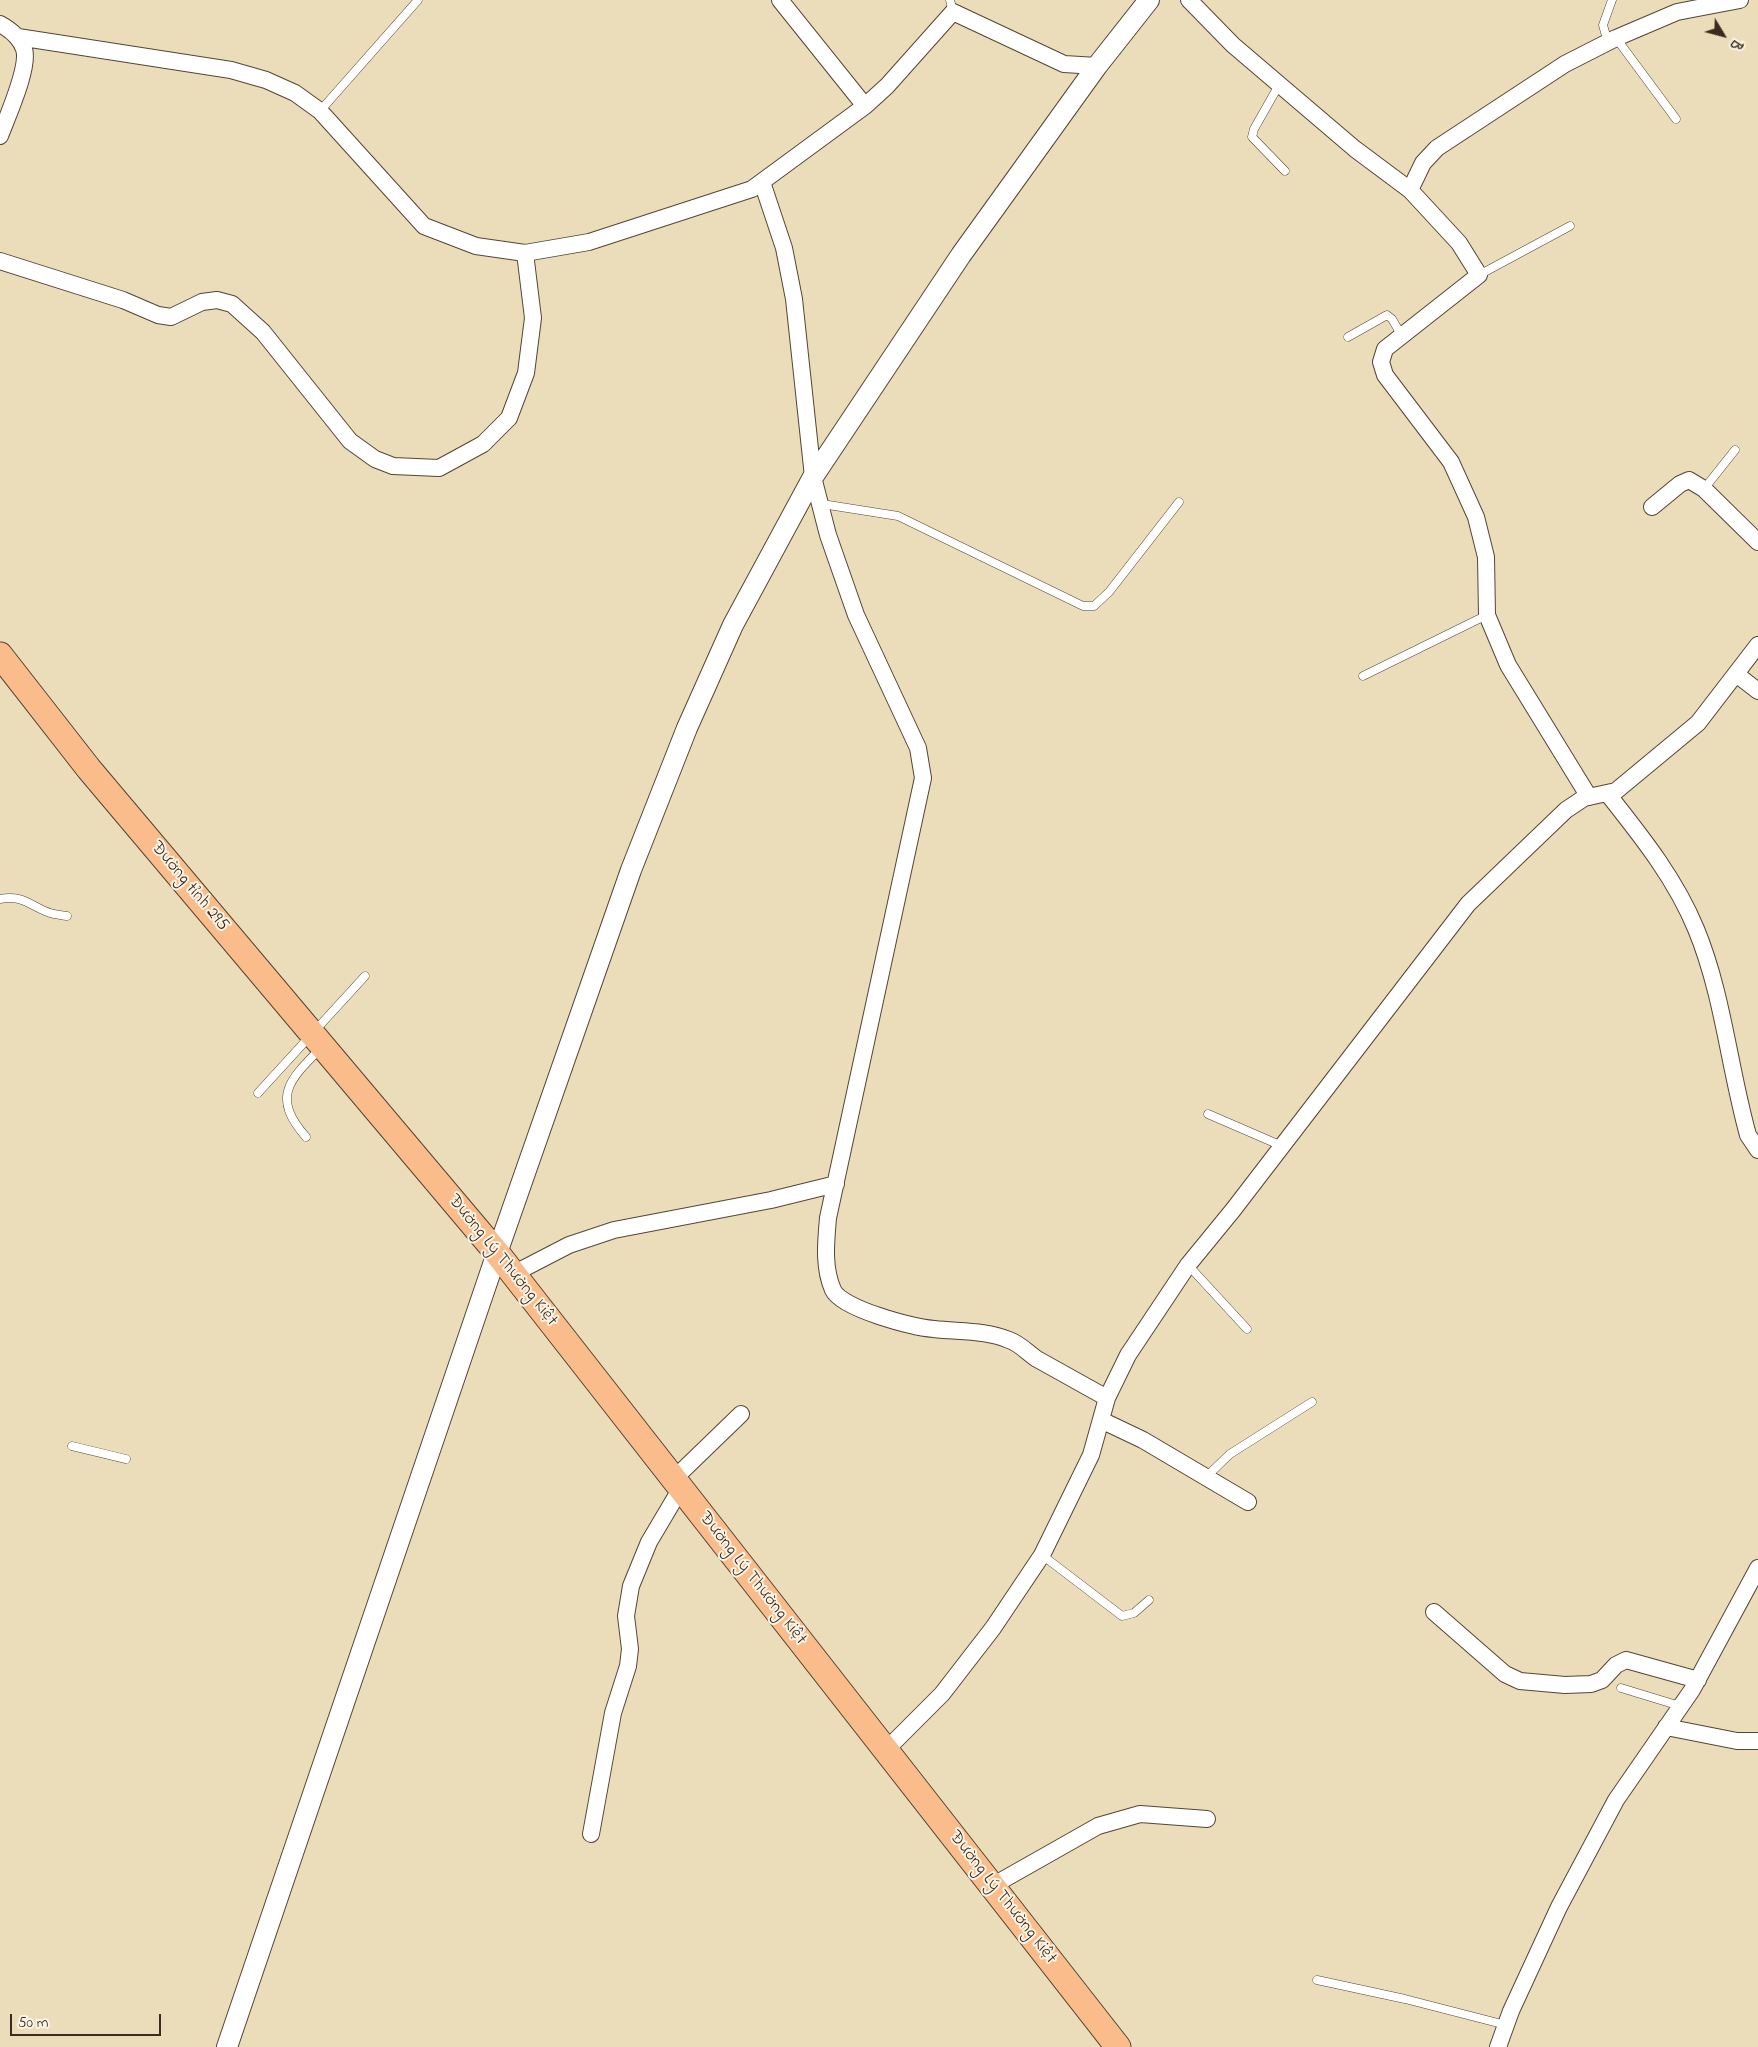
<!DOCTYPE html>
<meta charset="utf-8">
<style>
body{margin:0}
#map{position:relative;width:1758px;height:2047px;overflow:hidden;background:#ebddb9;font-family:"Indie Flower",sans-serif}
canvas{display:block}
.north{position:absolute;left:1698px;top:10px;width:50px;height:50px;-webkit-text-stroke:4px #fcf5e5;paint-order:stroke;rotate:127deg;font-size:14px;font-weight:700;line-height:20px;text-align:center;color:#3b2a1e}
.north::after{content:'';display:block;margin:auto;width:18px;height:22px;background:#3b2a1e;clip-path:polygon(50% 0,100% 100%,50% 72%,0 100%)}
.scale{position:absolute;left:10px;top:2014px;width:151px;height:22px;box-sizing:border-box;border:2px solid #3b2a1e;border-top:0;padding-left:6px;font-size:15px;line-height:18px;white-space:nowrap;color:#3b2a1e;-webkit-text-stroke:4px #fcf5e5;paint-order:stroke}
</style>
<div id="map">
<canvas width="1758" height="2047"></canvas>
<div class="north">B</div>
<div class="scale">50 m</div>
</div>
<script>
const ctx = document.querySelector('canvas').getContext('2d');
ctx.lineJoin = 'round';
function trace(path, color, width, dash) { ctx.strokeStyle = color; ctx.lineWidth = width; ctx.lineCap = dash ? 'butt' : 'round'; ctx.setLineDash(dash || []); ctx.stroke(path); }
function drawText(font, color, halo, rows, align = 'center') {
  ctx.font = font + ' "Indie Flower",sans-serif'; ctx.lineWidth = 4; ctx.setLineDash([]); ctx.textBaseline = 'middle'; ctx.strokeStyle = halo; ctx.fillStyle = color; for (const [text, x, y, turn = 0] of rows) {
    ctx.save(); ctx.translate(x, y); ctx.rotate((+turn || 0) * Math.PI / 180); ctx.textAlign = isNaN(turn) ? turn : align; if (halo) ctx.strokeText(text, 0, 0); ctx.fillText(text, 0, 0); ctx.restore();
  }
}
const service = new Path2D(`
 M950,0l3,12
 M1616,38l60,81
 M1608,43l-5,-18 9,-25
 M1279,85l-25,44 -2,8 33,34
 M320,111l98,-111
 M1479,275l91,-49
 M1348,337l39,-22 5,4 10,17
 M1704,489l31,-39
 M822,504l76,12 185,90h11l15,-14 70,-90
 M1363,676l124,-61
 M0,899c22,-5 32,8 50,14 6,2 12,2 17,3
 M258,1093l107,-117
 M1208,1114l74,32
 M306,1137c-35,-40 -17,-57 15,-89
 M1188,1265l59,64
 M72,1446l54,13
 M1206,1477l24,-23 82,-52
 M1042,1555l80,61 12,-3 15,-13
 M1621,1688l59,18
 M1317,1980l88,19 101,26`);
const minor = new Path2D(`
 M780,0l85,106
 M1189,0l44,45 122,104 55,41 49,53 20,32 -94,74 -4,13 4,13 66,87 25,55 10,40 1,58 21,50 81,132
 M0,24c11,6 20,13 24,25 6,18 -17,68 -24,87
 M18,37l213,33 35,10 29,13 25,18 104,115 52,20 49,7 64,-11 163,-53 113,-83 22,-20 66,-74 111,52 33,2
 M762,182l22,66 10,51 19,178 15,58 28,80 62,133 5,30 -95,440c-2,24 -5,49 5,72 9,19 79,37 101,39 25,3 51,1 75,11 10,3 19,13 28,19 23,13 47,26 70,39
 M1410,190l13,-27 14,-15 128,-84 51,-26 61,-26 63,-12
 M0,261l123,39 35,15 13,2 31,-15 15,-2 15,4 31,28 87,109 25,18 18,7 46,2 44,-24 26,-26 17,-45 7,-55 -8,-65
 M1652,507l28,-23 9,-4 15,9 54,53
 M1736,674l22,17
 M1607,793c34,43 68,85 89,136 27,65 33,138 52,206l10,15
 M513,1274l56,-29 45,-15 157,-30 65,-16
 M1101,1420l42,20 105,62
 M676,1482l4,-9 61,-59
 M1434,1612l71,62 15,7 45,4 26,-1 11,-4 14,-15 10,-5 72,20
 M1666,1727l71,14h21
 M886,1750l56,-56 51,-66 49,-73 49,-100 16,-57 21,-43 60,-90 45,-55 235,-306 98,-94 18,-12 32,-7 82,-68 60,-78
 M591,1834l22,-121 15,-47 2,-17 -4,-33 5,-30 18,-44 32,-54
 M992,1886l106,-60 42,-12 67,5
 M1498,2047l13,-36 48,-104 57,-107 76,-110 66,-122`);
const tertiary = new Path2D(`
 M227,2047l270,-794 134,-383 56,-142 46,-103 80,-148 148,-222 136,-189 52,-66`);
const primary = new Path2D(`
 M0,655l89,114 408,484 621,794`);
const streetNames = [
 ["Đường tỉnh 295",189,887,50],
 ["Đường Lý Thường Kiệt",502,1261,51],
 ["Đường Lý Thường Kiệt",752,1579,52],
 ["Đường Lý Thường Kiệt",1002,1898,52]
];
trace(service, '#554535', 9);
trace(minor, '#554535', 18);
trace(tertiary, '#554535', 22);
trace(primary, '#554535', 27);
trace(service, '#fff', 8);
trace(minor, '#fff', 16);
trace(tertiary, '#fff', 20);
trace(primary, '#f9bc8a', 25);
drawText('18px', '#3b2a1e', '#fcf5e5', streetNames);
</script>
